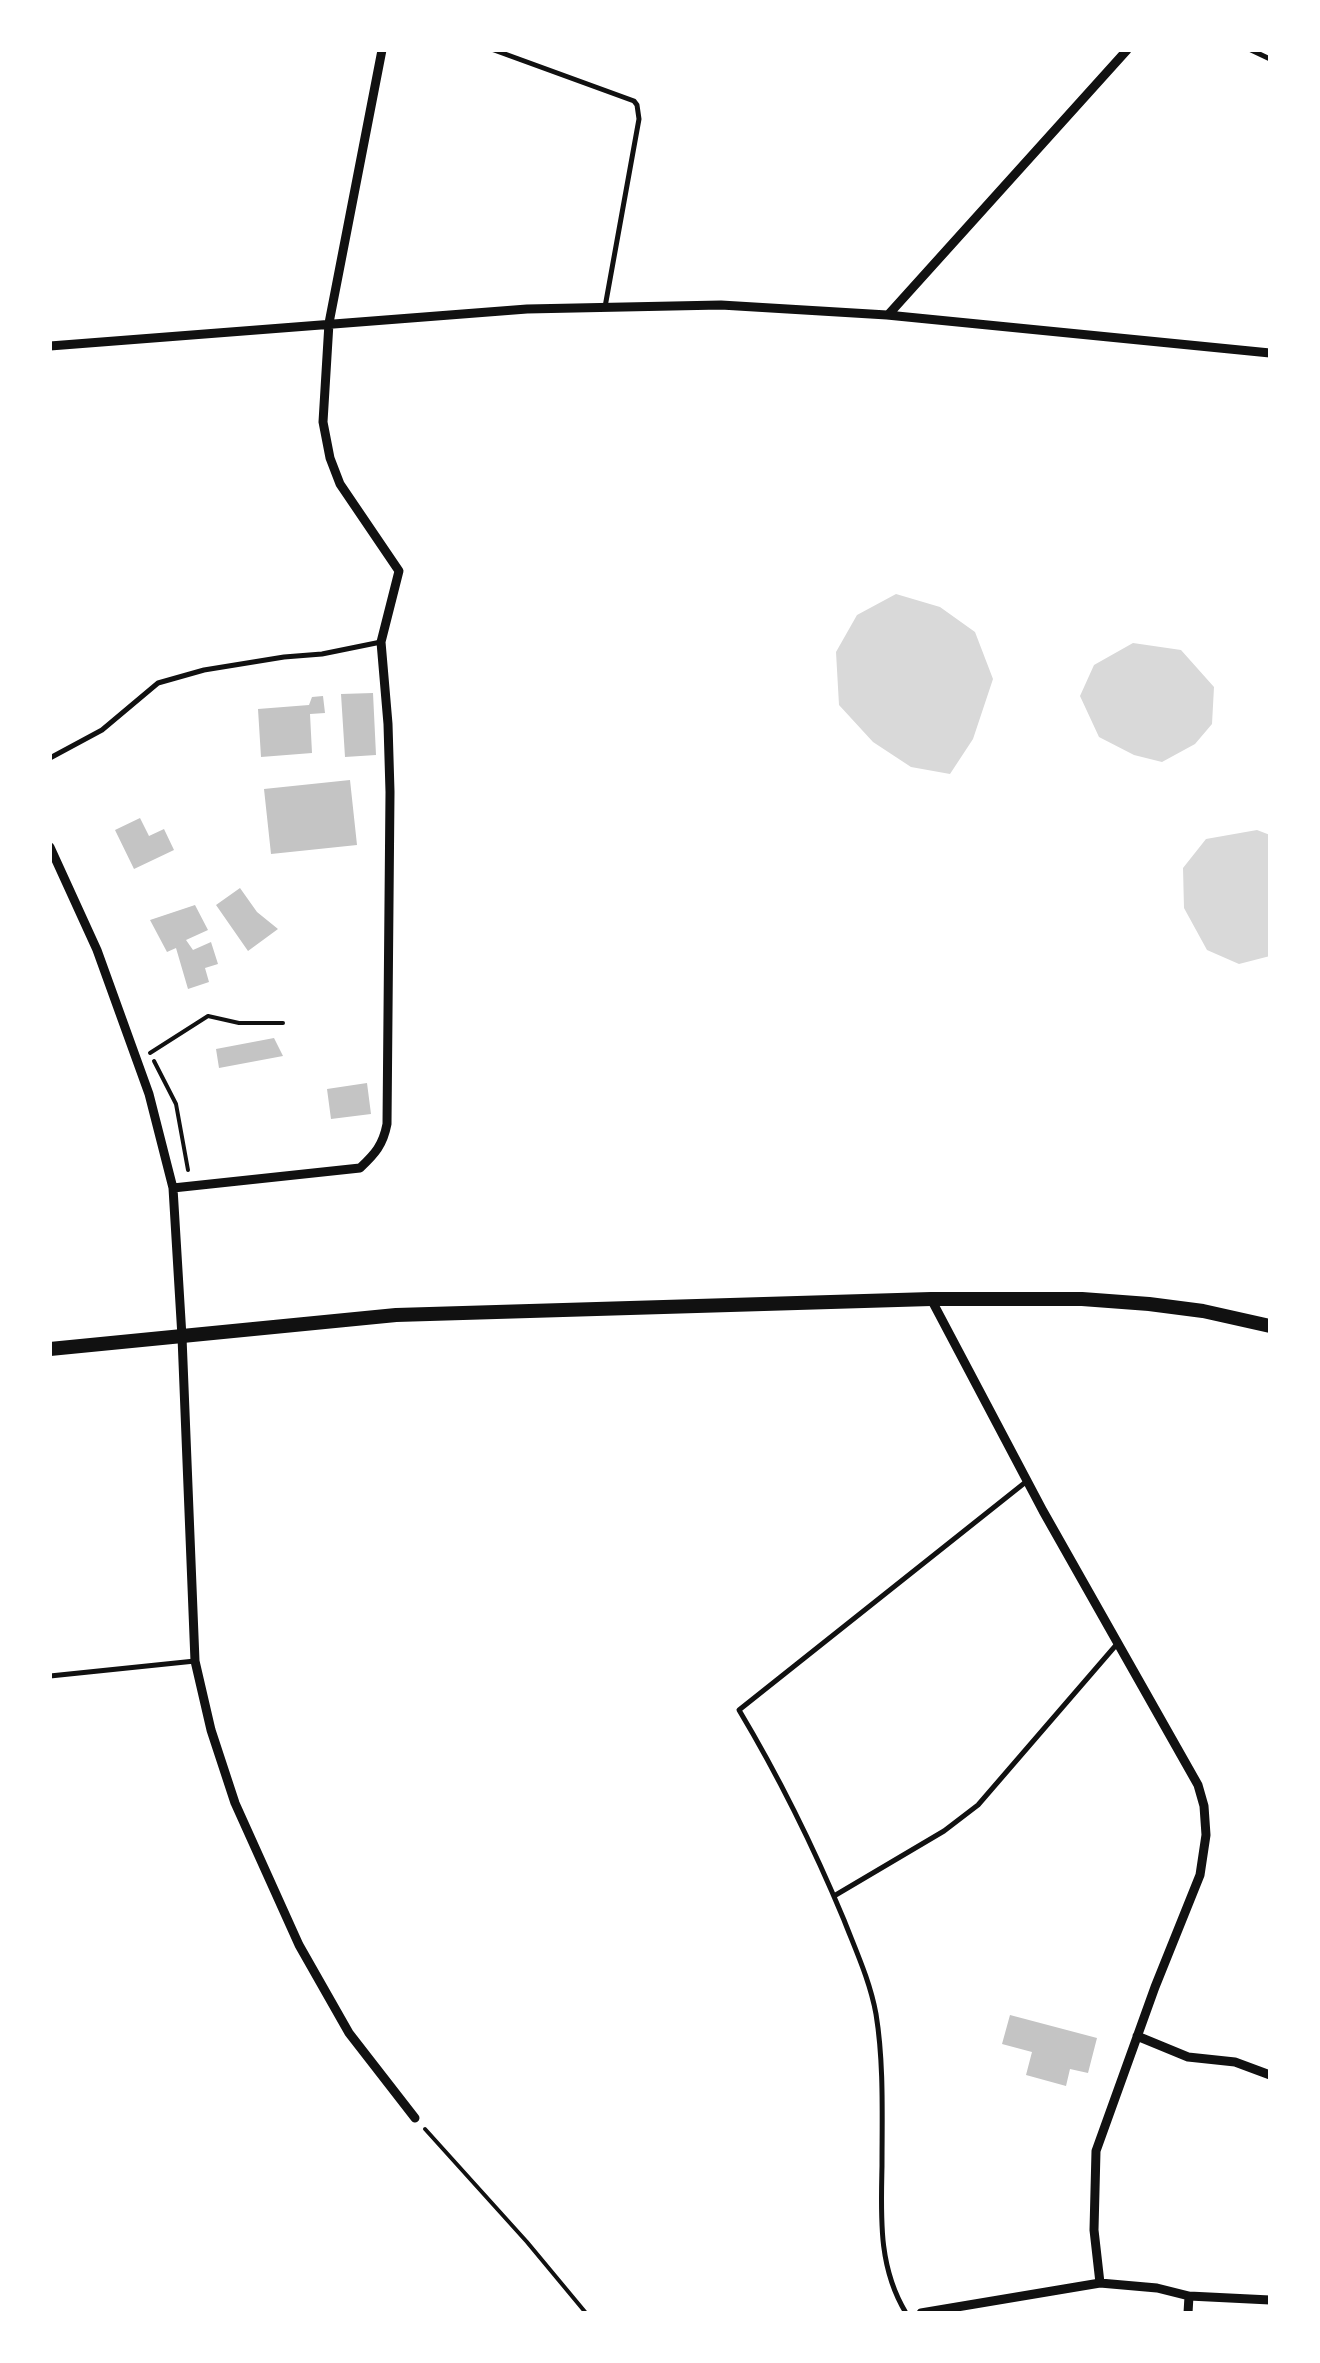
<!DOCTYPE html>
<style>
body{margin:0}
#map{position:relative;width:1320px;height:2363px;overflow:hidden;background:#fff;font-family:"Work Sans",sans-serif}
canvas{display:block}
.frame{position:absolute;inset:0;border:52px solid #fff;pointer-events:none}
</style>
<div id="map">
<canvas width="1320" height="2363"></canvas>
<div class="frame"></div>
</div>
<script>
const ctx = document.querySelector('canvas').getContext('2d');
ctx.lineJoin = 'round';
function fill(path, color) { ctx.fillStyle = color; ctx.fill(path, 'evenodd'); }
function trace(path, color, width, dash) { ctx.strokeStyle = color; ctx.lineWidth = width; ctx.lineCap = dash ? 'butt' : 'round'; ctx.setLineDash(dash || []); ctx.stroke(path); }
const water = new Path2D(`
 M896,594l44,13 35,25 18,47 -20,60 -23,35 -39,-7 -38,-25 -34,-37 -3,-53 21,-37z
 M1133,643l48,7 33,37 -2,37 -17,20 -33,18 -28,-7 -35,-18 -19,-41 14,-31z
 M1257,830l13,5v121l-31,8 -32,-14 -23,-42 -1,-40 23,-29z`);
const building = new Path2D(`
 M373,693l3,62 -31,2 -4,-63z
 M323,696l2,17 -15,1 2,39 -51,4 -3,-48 51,-4 3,-8z
 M350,780l7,65 -86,9 -7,-65z
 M140,818l9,18 15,-7 10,21 -40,19 -19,-39z
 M240,888l17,24 21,17 -30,22 -32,-46z
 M195,905l13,25 -22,10 7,10 18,-8 7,22 -13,4 4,14 -21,7 -12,-41 -9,4 -17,-32z
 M274,1038l9,18 -64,12 -3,-19z
 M367,1083l4,31 -40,5 -4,-30z
 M1010,2015l87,23 -9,35 -18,-4 -4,17 -40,-11 6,-23 -30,-8z`);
const path = new Path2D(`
 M150,1053l58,-37 31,7h44
 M154,1061l22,43 12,66
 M425,2129l102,113 59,71`);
const service = new Path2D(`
 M494,50l140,51 3,4 2,14 -34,188
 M1251,50l19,9
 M50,758l52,-28 56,-47 46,-13 80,-13 38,-3 59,-12
 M50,1676l145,-15
 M834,1896l110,-65 34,-26 139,-161
 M906,2313c-28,-46 -25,-96 -24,-147 0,-50 2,-103 -6,-152 -6,-33 -20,-63 -32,-94 -30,-72 -65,-143 -105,-210l288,-229`);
const minor = new Path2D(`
 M888,315l239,-265
 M50,346l477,-37 194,-4 166,10 383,38
 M50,847l47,103 52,144 24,94 9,149 13,324 16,69 24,73 64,142 50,88 66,85
 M173,1188l187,-20c15,-14 23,-23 27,-44l3,-332 -2,-68 -7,-82 18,-71 -59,-87 -10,-26 -7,-36 6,-99 53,-273
 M931,1299l112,212 155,274 6,21 2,29 -6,40 -45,112 -59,164 -2,79 6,53
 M1137,2036l51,21 47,5 35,13
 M921,2313l179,-30 57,5 32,8 81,4
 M1188,2313l1,-17`);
const secondary = new Path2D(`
 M50,1349l346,-34 535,-16h151l67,5 54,7 67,15`);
fill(water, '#d9d9d9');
fill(building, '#c4c4c4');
trace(path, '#111', 4);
trace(service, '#111', 5);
trace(minor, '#111', 9);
trace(secondary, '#111', 14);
</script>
